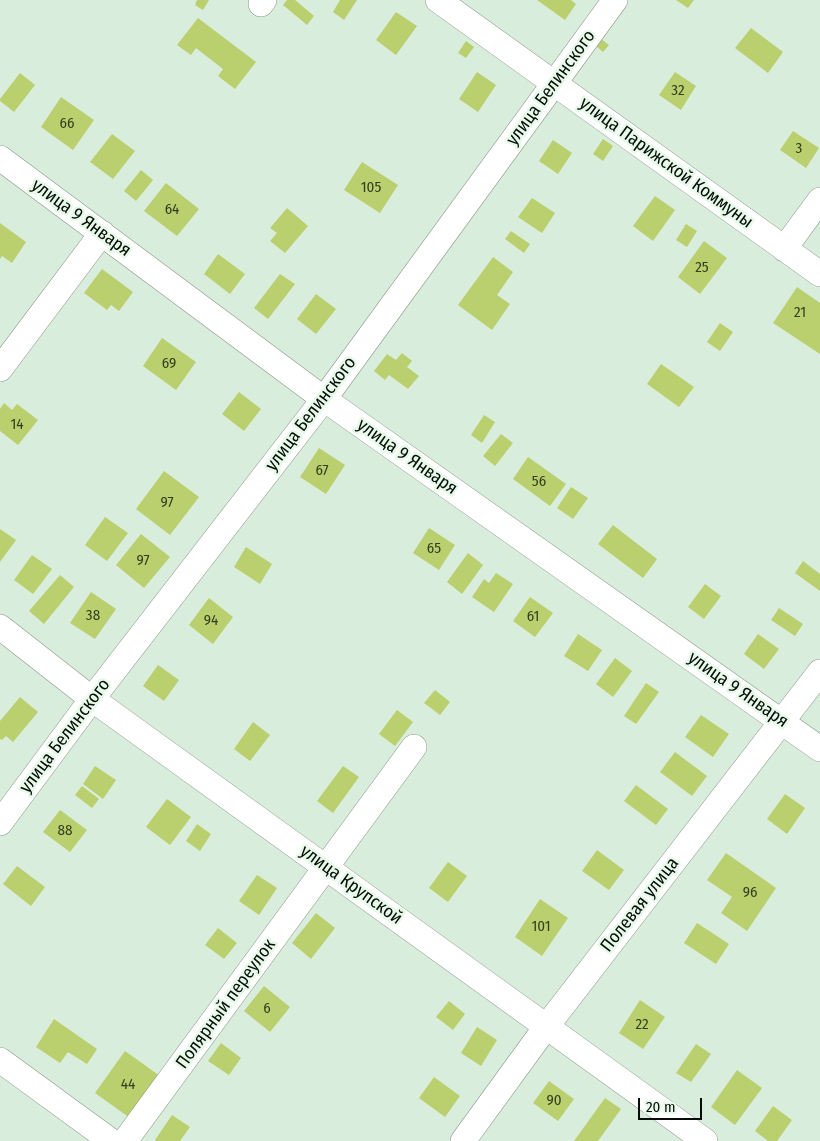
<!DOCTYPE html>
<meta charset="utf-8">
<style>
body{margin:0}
#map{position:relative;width:820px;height:1141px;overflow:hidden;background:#d9eddc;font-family:"Fira Sans Condensed",sans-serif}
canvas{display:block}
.scale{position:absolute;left:638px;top:1098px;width:64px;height:22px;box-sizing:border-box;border:2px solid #070e08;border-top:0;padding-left:6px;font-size:15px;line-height:18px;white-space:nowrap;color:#070e08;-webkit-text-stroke:4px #e7fae9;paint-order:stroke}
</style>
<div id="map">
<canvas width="820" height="1141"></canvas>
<div class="scale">20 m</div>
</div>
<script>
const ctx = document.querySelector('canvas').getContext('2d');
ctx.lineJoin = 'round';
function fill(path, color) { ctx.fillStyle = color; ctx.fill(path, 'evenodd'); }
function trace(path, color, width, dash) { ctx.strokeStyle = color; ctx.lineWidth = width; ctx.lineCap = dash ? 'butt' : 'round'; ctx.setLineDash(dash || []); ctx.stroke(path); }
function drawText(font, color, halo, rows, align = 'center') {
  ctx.font = font + ' "Fira Sans Condensed",sans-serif'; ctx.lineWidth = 5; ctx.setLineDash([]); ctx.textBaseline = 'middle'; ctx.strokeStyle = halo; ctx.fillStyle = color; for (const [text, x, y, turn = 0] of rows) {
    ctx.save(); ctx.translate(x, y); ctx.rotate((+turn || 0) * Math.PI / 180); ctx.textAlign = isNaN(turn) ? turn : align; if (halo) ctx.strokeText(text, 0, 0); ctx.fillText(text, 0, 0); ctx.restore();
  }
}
const building = new Path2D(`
 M197,0h12l-6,10 -8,-5z
 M287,0h8l19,16 -7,9 -24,-20z
 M340,0h17l-13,20 -11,-8z
 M537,0h34l5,4 -11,16z
 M676,0h18l-6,8z
 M396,12l21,14 -21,29 -20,-15z
 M198,18l58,44 -21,27 -17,-13 5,-7 -27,-21 -5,7 -14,-10z
 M751,28l32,24 -15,21 -33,-25z
 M601,39l8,6 -6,7 -8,-7z
 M466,41l8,6 -8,11 -8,-5z
 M477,72l19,13 -18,27 -19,-13z
 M675,72l21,14 -15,24 -22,-15z
 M20,73l15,12 -21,27 -14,-11v-2z
 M61,97l33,23 -21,30 -32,-23z
 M793,131l26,17 -13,20 -26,-18z
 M112,134l23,17 -22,28 -23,-17z
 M603,139l10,7 -10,15 -10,-7z
 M553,140l19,13 -14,21 -19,-13z
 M362,162l36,23 -18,28 -36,-23z
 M141,170l12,10 -17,21 -12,-10z
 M166,183l33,26 -22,27 -33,-25z
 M655,196l20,14 -22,31 -20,-15z
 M532,198l23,15 -13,20 -24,-16z
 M287,208l21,18 -23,27 -15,-12 7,-8 -7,-5z
 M0,223l26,19 -14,21 -10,-7 -2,3z
 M686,224l11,7 -10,16 -11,-7z
 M511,231l19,13 -6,9 -19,-14z
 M704,241l23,17 -27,36 -22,-17z
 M218,254l27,20 -15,20 -26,-20z
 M493,257l20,15 -16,23 13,9 -18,26 -34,-25z
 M102,269l31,23 -14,19 -8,-6 -4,5 -23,-17z
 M280,274l15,10 -27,35 -14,-11z
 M797,287l23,16v51l-47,-31z
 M316,294l20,15 -20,25 -19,-15z
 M720,323l13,9 -13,19 -13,-9z
 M162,338l34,24 -20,28 -33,-24z
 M402,353l10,8 -5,6 12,9 -11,13 -19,-14 -4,5 -11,-9 13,-17 9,6z
 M661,364l33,23 -15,20 -32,-23z
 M239,392l22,17 -17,22 -22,-17z
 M4,403l8,7 5,-6 21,16 -20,25 -18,-14v-22z
 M484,415l11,7 -13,21 -11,-8z
 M501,434l12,9 -18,23 -12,-10z
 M319,448l26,17 -19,29 -26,-17z
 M528,457l38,27 -16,22 -37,-27z
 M164,471l35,26 -29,38 -34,-26z
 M571,487l17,11 -15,21 -16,-11z
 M105,517l23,16 -21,28 -22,-16z
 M613,525l44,34 -14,19 -45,-34z
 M429,528l26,17 -16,25 -26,-17z
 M0,529l16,11 -16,22z
 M141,534l29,23 -26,31 -28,-23z
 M246,547l26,17 -12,20 -26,-17z
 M468,553l15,12 -21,29 -15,-12z
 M32,555l20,14 -19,25 -19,-14z
 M803,561l17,13v17l-25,-18z
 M496,573l17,11 -19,28 -22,-15 12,-18 5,4z
 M60,575l14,12 -30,37 -15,-13z
 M705,584l16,12 -17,23 -16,-12z
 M91,592l25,17 -21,30 -25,-16z
 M530,597l23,16 -18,24 -22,-16z
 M209,598l24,19 -20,27 -24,-19z
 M779,608l24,16 -8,12 -24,-16z
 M578,634l24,16 -14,21 -24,-15z
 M758,634l21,15 -15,20 -20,-15z
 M615,658l17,13 -19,26 -17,-13z
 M158,665l21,15 -15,21 -21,-15z
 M646,683l13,9 -23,32 -12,-8z
 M435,690l15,12 -10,13 -16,-12z
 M20,697l18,15 -25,30 -7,-6 -4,4 -2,-1v-18z
 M397,710l16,12 -18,24 -16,-12z
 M701,715l28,19 -16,23 -28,-20z
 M253,722l17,13 -20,26 -16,-12z
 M675,752l32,24 -15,20 -32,-24z
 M95,766l21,14 -13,19 -20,-15z
 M343,766l16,11 -26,36 -16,-12z
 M636,785l32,24 -12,16 -32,-24z
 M82,786l17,13 -7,9 -17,-13z
 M785,794l20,14 -18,26 -20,-15z
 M167,799l24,18 -21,28 -24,-18z
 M60,810l27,20 -17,22 -27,-20z
 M197,824l14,10 -11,17 -14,-10z
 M597,850l27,20 -15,20 -27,-19z
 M726,853l50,35 -29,43 -26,-18 11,-16 -25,-17z
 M448,862l19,14 -19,26 -19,-14z
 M17,866l28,21 -14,19 -28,-22z
 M257,875l20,13 -18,27 -20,-14z
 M540,899l28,19 -26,38 -27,-19z
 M316,913l19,15 -24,31 -19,-16z
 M697,923l32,21 -13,20 -32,-21z
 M218,928l19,15 -13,16 -19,-14z
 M264,986l26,21 -20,25 -26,-21z
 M640,1000l25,17 -22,32 -24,-16z
 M449,1001l16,13 -12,16 -17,-13z
 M54,1019l43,30 -10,15 -19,-12 -8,11 -24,-16z
 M477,1027l20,13 -16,26 -20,-13z
 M221,1043l20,15 -12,17 -21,-14z
 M696,1044l15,10 -20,28 -15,-9z
 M125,1051l35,25 -30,42 -35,-25z
 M737,1070l25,18 -27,37 -24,-18z
 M434,1077l26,19 -15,21 -26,-19z
 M549,1081l25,18 -16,22 -25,-18z
 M605,1098l16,11 -23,32h-24z
 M773,1106l19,14 -15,21h-9l-13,-10z
 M172,1115l18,12 -10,14h-24l-1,-1z`);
const minor = new Path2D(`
 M438,0l382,274
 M261,4l3,-4
 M0,158l324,241 496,350
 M784,249l36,-49
 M0,369l102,-136
 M0,627l92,72 613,442
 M0,823l92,-124 232,-300 291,-399
 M0,1060l111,81
 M125,1141l289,-394
 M463,1141l83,-114 274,-355`);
const numberNames = [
 ["32",678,91],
 ["66",67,124],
 ["3",799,149],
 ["105",371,188],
 ["64",172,210],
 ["25",702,268],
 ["21",800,313],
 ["69",169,364],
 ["14",17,425],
 ["67",322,471],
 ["56",539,482],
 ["97",167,503],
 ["65",434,549],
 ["97",143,561],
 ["38",93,616],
 ["61",533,617],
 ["94",211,621],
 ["88",65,831],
 ["96",750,893],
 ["101",541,927],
 ["6",267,1009],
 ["22",642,1025],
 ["44",128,1085],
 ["90",554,1101]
];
const streetNames = [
 ["улица Белинского",551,88,-54],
 ["улица Парижской Коммуны",666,163,36],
 ["улица 9 Января",81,218,36],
 ["улица Белинского",311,414,-53],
 ["улица 9 Января",407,457,35],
 ["улица 9 Января",738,690,35],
 ["улица Белинского",65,736,-53],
 ["улица Крупской",351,885,36],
 ["Полевая улица",640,905,-52],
 ["Полярный переулок",226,1004,-54]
];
fill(building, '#bacf6d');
trace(minor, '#869888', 26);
trace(minor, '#fff', 25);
drawText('15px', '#343e21', null, numberNames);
drawText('18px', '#070e08', '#e7fae9', streetNames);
</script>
